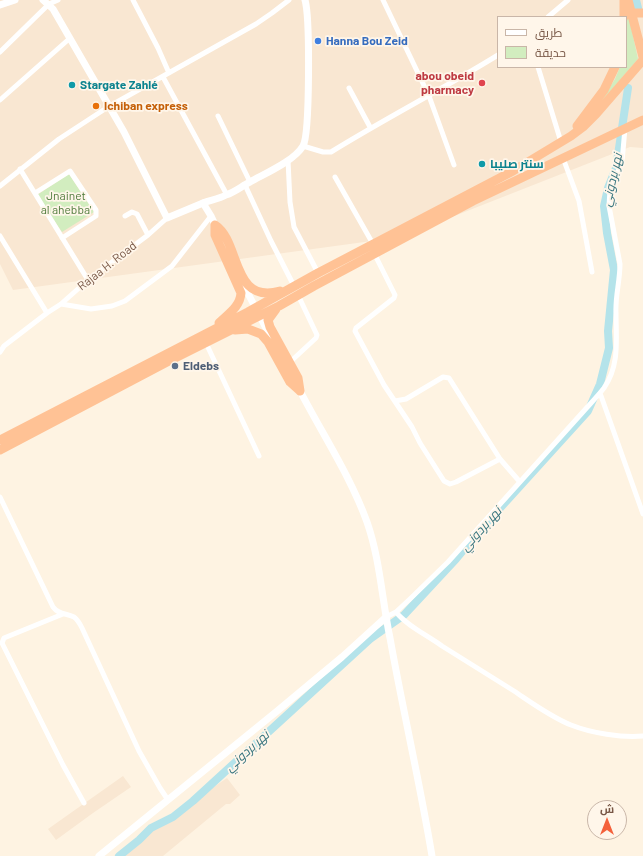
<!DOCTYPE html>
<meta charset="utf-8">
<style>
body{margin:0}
#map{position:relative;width:643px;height:856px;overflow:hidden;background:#fef3e2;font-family:Barlow,Cairo,sans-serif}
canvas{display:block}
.legend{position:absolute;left:497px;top:16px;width:130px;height:52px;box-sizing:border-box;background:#fff6ea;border:1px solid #c9b6a8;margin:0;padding:5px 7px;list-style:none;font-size:12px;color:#785746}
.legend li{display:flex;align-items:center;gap:8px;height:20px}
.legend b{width:20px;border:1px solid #c9b6a8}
.north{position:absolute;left:587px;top:800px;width:40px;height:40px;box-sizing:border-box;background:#fff6ea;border:1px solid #c9b6a8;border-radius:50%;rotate:0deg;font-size:11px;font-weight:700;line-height:16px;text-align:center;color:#785746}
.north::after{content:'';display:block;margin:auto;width:14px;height:18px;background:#f4613b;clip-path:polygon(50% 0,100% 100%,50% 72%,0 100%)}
</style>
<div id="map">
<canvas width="643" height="856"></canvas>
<ul class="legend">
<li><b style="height:5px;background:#fff"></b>طريق</li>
<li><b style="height:11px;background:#d2edbf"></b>حديقة</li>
</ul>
<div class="north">ش</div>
</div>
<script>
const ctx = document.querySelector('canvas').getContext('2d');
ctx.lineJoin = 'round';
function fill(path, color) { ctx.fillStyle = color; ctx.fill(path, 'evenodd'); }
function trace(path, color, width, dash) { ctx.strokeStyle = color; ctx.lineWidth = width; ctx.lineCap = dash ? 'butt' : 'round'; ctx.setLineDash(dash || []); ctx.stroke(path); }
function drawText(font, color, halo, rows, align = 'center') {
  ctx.font = font + ' Barlow,Cairo,sans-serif'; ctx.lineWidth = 3.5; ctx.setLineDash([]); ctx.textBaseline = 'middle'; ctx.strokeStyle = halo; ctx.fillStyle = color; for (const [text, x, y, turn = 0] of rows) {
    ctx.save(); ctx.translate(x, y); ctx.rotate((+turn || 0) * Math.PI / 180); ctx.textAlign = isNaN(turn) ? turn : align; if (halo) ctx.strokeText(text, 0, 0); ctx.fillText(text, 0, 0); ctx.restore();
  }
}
const residential = new Path2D(`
 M0,0h643v148l-13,-1 -229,90 -388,53 -13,-26zM498,17h128v50h-128z
 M123,776l8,11 -38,26 -37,27 -8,-11z
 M227,778l13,17 -10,9h-4l-63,52h-47l14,-13z`);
const green = new Path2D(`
 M628,13l10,46 -38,44 15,-24 5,-12h6v-42z
 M69,174l25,38 -32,20 -25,-37z`);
const river = new Path2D(`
 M636,0l2,8
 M119,856l20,-16 12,-12 22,-11 20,-16 177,-162 34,-24 52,-56 25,-30 107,-118 12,-27 9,-36 -1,-17 6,-61 -7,-37 -3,-27 4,-18 8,-20 12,-80`);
const minor = new Path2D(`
 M133,0l25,48 11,25
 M383,0l46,96 25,69
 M548,17l20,-17
 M0,52l49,-48 9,-4
 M538,67l23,75
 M163,77l64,118
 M349,88l21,39
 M0,100l69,-61
 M218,116l32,66
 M303,146l20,6h8c55,-34 112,-63 167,-97
 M563,158l16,43 13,71
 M288,160l2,42 4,25 24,46
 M20,169l68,111
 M335,177l38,67
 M245,185l26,56 23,45
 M0,186l59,-47 49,-32 148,-83 16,-11 17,-13
 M35,193l35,-22 26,39v6l-34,22
 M125,216l7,-4 5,2 11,21
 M0,236l47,77
 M374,253l21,42 -1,3 -38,30 -1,3 29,54 28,42 8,16 24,38 6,3 6,-2 44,-23
 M61,304l30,5 21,-3 13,-5 47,-35 39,-50
 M206,343l53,113
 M0,352l4,-6 43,-33 14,-9 27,-24 60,-45 19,-17
 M289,363l27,-25 1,-3 -19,-40
 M600,393l43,121
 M395,401l11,-2 37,-22 6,1 51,81 20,23
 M0,497l53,110c6,8 13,6 21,10 4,3 6,7 8,11l57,123 21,37 8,12
 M396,612c11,14 31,23 46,34 24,15 48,30 72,45 18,12 37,26 57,34 20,8 51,13 72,11
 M63,614l-59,24 -2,5 61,122 21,38
 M386,617l10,-5 15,-14 37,-36 134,-149c7,-8 15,-16 22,-25 16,-23 12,-49 12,-75 -1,-16 4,-32 4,-49l-11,-58 1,-16 12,-28 3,-34`);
const tertiary = new Path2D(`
 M43,0l10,9 71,123 43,86 36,-15
 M0,5l15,-5
 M99,856l177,-144 66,-55 44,-40`);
const secondary = new Path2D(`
 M217,229l-6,-13 -8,-13c8,-3 16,-4 23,-8 9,-3 16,-9 24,-13 16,-9 44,-21 53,-36 7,-12 7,-129 2,-146
 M240,278l29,56
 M298,387c23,45 52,88 69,135 13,37 15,78 23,116 13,73 30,145 42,218`);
const trunk = new Path2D(`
 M628,0l15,57
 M632,13h11
 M624,17v-17
 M577,126l27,-36 11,-23
 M215,225v10l26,58c-1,14 -13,21 -22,30
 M215,225c26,17 16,80 65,66
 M276,309l-8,11 2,7 28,51 2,13
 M235,330l13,-1 13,5 7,8 22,40 10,9
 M0,440l248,-128 70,-39 195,-102 58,-35 12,-9 13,-13 47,-54
 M0,450l167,-88 112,-56 35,-20 159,-85 170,-81`);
const markers = [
 [318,41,4,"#3f7fe0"],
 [482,83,4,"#e0444e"],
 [72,85,4,"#0f9aa8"],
 [96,106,4,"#e8710a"],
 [482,164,4,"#0f9aa8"],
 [175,366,4,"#5c6f8a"]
];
const shopNames = [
 ["Hanna Bou Zeid",326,41]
];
const healthNames = [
 ["abou obeid",474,76],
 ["pharmacy",474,90]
];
const cultureNames = [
 ["Stargate Zahlé",80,85],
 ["سنتر صليبا",490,164]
];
const foodNames = [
 ["Ichiban express",104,106]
];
const parkNames = [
 ["Jnainet",66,196],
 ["al ahebba'",66,210]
];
const streetNames = [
 ["Rajaa H. Road",107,266,-38]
];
const serviceNames = [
 ["Eldebs",183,366]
];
const waterNames = [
 ["نهر بردوني",612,180,-77],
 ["نهر بردوني",481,529,-48],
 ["نهر بردوني",247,751,-42]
];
fill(residential, '#f9e7d2');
fill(green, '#d2edbf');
trace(river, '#b4e3ea', 8);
trace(minor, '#fff', 5);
trace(tertiary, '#fff', 7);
trace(secondary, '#fff', 7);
trace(trunk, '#ffc295', 9);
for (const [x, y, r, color] of markers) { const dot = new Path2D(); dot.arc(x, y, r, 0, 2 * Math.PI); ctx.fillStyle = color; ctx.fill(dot); trace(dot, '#fff6ea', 1.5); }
drawText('bold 12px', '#366cbe', '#fff6ea', shopNames, 'left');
drawText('bold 12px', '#be3a42', '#fff6ea', healthNames, 'right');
drawText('bold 12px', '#0d838f', '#fff6ea', cultureNames, 'left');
drawText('bold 12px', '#c56008', '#fff6ea', foodNames, 'left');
drawText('12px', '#4e7a3a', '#fff6ea', parkNames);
drawText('12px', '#785746', '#fff6ea', streetNames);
drawText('bold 12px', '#4e5e75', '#fff6ea', serviceNames, 'left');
drawText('italic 13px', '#38757f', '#fff6ea', waterNames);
</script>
